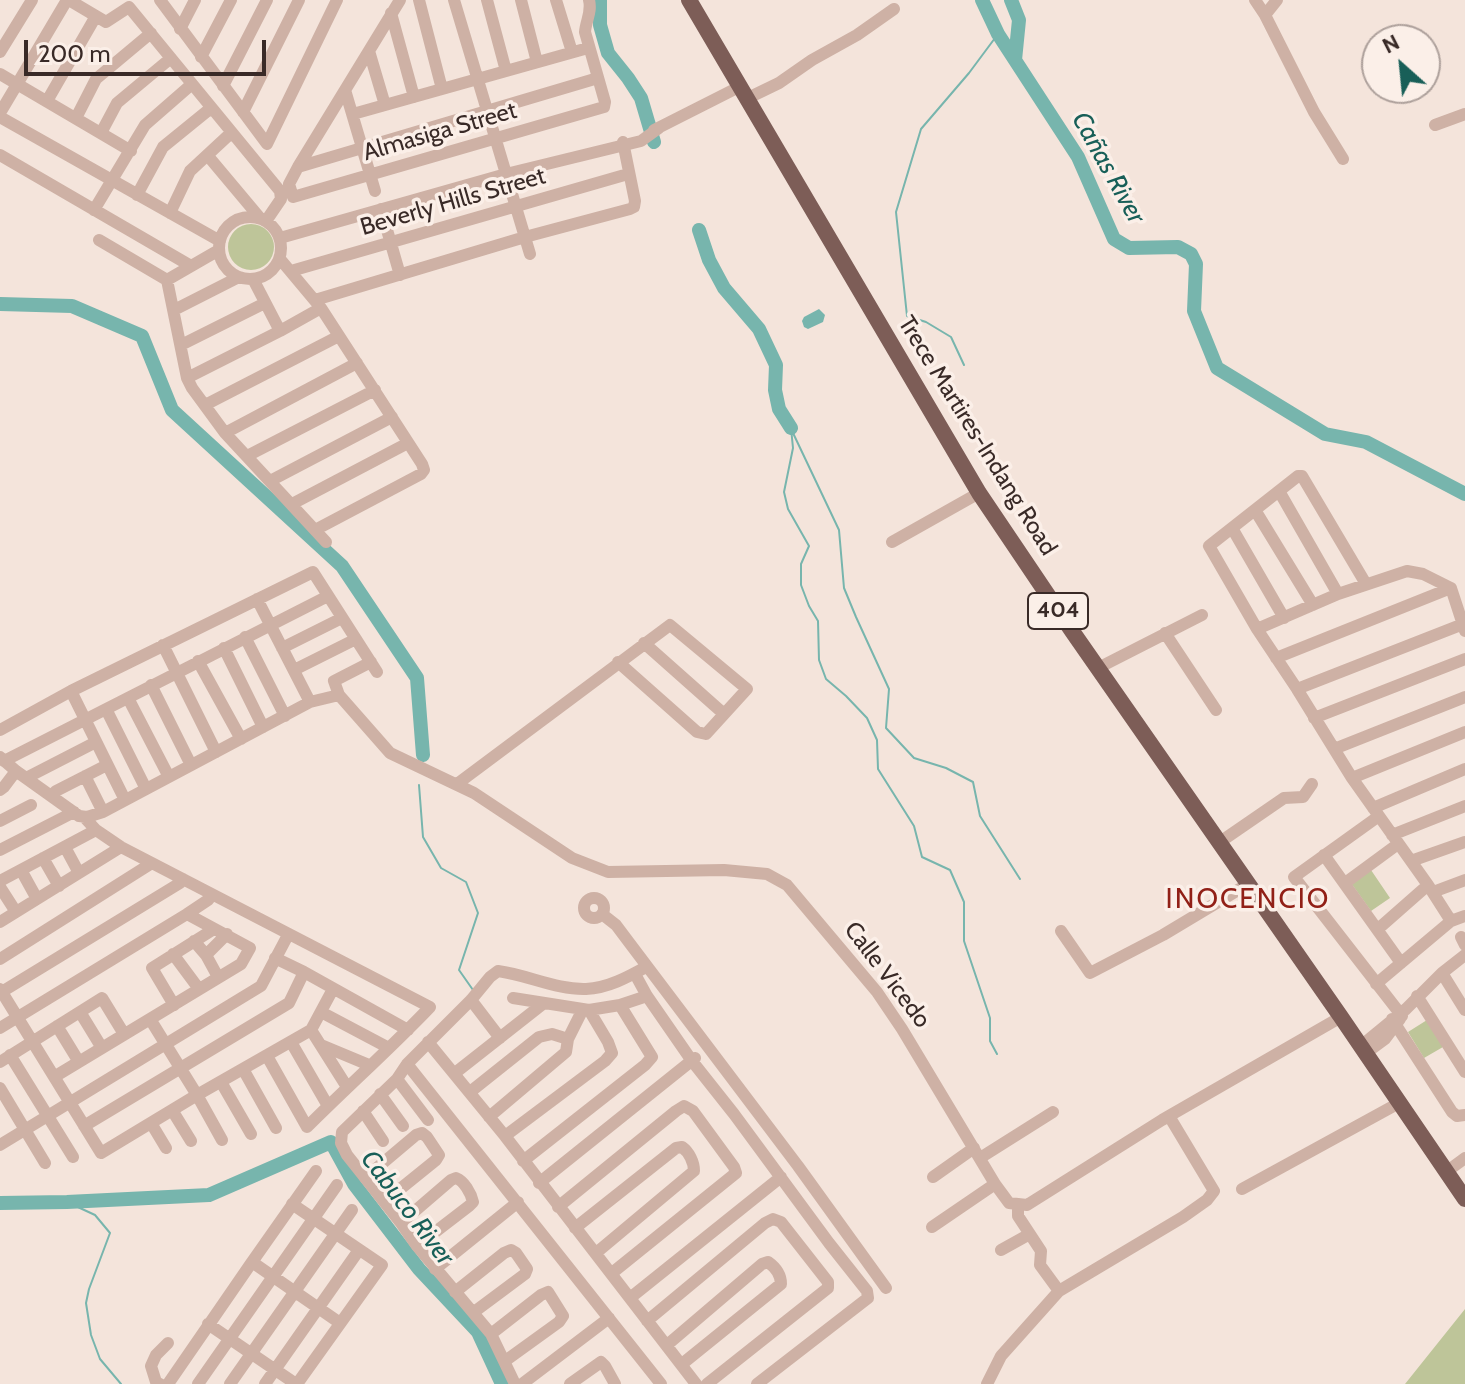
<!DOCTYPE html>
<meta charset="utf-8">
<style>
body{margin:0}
#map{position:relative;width:1465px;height:1384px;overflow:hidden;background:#f4e4db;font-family:Cabin,sans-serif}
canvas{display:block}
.north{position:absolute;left:1361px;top:24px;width:80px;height:80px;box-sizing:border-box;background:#fbefe8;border:2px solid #ada09b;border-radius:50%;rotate:333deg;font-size:22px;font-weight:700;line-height:32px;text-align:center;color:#392a27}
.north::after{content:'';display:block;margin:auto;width:28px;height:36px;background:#185f58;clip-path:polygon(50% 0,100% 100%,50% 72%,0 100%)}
.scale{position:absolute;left:24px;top:40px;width:242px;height:36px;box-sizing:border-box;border:4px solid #392a27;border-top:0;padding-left:10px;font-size:24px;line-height:28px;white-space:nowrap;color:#392a27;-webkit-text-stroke:6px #fbefe8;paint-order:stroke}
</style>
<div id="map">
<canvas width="1465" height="1384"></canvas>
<div class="north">N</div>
<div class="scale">200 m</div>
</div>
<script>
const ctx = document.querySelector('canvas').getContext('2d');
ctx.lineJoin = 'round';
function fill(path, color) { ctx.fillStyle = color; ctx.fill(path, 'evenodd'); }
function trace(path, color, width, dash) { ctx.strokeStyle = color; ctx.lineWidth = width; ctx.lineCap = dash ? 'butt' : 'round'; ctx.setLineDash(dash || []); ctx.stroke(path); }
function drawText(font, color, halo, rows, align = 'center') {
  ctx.font = font + ' Cabin,sans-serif'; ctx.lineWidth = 7; ctx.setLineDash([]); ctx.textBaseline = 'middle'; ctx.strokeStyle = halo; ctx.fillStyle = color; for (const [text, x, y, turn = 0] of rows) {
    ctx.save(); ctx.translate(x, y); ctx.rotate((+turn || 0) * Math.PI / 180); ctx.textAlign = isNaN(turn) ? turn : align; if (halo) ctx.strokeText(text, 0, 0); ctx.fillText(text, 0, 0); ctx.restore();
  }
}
const green = new Path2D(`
 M228 247a23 23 0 1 1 46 0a23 23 0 1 1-46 0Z
 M1371,870l19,28 -19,13 -20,-28z
 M1427,1020l16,27 -19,11 -16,-26z
 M1465,1309v75h-60z`);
const water = new Path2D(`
 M819,309l6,6 -2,7 -15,7 -4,-2 -2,-6 2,-4z`);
const stream = new Path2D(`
 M964,365l-13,-28 -25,-15 -19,-6 -11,-104 25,-83 48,-56 29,-39
 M791,428l2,20 -9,44 4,17 21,37 -8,18v21l8,21 9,15 1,39 7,19 20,17 21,22 10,22 1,29 36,57 8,31 28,13 14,32v39l26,77v23l7,13
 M793,433l46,97 5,58 12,29 33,72 -3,39 28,30 32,10 27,14 7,34 40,63
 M419,785l4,52 18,31 25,14 12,31 -19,57 14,20
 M67,1202l28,13 15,18 -21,56 -3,14 5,32 9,24 21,25`);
const river = new Path2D(`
 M600,0v25l8,28 20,25 13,20 13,44
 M982,0l16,34 80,123 36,82 15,9 49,-1 13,7 5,10 -2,47 23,57 108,66 41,8 99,52
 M1011,0l8,20 -4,40
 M699,230l10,30 15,28 35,41 17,36 -1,25 4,19 12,19
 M0,304l72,2 70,30 30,74 170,156 75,112 6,77
 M0,1203l67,-1 142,-7 122,-53 23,42 65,85 59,63 24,52`);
const minor = new Path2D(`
 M69,0l37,22 23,-15 151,184 1,8 -15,22
 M160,0l107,144 70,-144
 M400,0l-102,167 -9,17 4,13 311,-90 1,-5 -20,-70c1,-12 7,-20 4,-32
 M419,0l23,89
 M454,0l76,254
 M487,0l19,71
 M521,0l16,62
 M556,0l16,52
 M1255,0l10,15
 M1277,0l-12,15 49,97 29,47
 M391,13l23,84
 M180,29l15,-29
 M369,51l16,54
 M0,52l32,-52
 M201,57l30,-57
 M0,74l131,77
 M223,86l44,-86
 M345,90l30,101
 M748,98l31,-15 33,-23 45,-25 37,-26
 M47,101l49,-85
 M243,112l56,-112
 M0,113l67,-113
 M353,114l235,-66
 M0,117l220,124
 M76,118l20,-39 55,-46
 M1435,125l30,-11
 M654,130l87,-44
 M101,133l16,-30 54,-45
 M0,155l191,111
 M208,156l52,62
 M298,167l300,-89
 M137,195l26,-48 48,-39
 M381,209l19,66
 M94,210l51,-85 47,-41
 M170,213l20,-42 41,-38
 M219 248a31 31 0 1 1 62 0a31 31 0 1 1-62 0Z
 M280,238l226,-64 135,-33 18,-13
 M99,240l68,40
 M219,250l-52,30 20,98 5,10 33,45 101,109
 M280,259l41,49 101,156 2,6 -3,4 -106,56
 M291,271l337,-97
 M253,279l27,52
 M315,300l210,-63 105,-28 4,-2 1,-6 -12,-59
 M174,310l65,-33
 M181,345l84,-42
 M187,378l93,-47 41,-23
 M205,405l134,-69
 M225,433l132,-70
 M247,456l128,-66
 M270,481l122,-64
 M1279,491l59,103
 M292,504l116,-61
 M1255,510l58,95
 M1232,528l52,90
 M892,542l87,-49
 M1366,584l-64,-108h-4l-89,70 48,83 40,60 55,89 76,107 23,36
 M257,599l53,103
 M1257,629l81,-35 69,-23 16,3 28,14 14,43
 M1165,633l51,77
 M245,637l40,79
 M644,643l80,71
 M163,645l53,107
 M224,648l39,79
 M282,648l60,-30
 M1276,658l175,-70
 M198,661l43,78
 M371,662l-37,19 5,14 51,58 84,40 98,65 36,14 116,-2 43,4 20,11 90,107 25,37 93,155 14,19 18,2 135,-85 179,-103
 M1098,668l104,-53
 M294,670l62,-31
 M151,685l40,80
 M1297,689l166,-65
 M71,691l54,109
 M128,698l41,79
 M106,709l40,80
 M1314,718l151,-59
 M0,730l71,-39 242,-119 64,100
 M1334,749l131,-52
 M0,757l16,14 63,45 8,1 16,-5 207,-110 29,-7
 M4,761l324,-165
 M85,776l18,36
 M26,778l70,-36
 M1352,778l113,-46
 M457,784l213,-159 77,64 -41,45 -9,-2 -79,-70
 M0,790l4,-3 12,-16
 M51,796l5,-5 51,-26
 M1373,808l92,-39
 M1379,816l-85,61 108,139
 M84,817l12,13 25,17 309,160c-39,41 -82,79 -123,120l-40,-71
 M0,821l31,-16
 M1392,835l73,-29
 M1220,842l64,-44 19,-1 9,-13
 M65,847l14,26
 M0,850l74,-38
 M1324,855l77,108
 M43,858l16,28
 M1411,861l54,-19
 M21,870l16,29
 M0,881l96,-51
 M1345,883l53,-39
 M0,887l16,25
 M1433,892l32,-12
 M584 908a10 10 0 1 1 20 0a10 10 0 1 1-20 0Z
 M602,914l14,11 12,16 170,225 88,122
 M0,922l121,-75
 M1378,929l50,-44
 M1061,931l29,42 73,-38 85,-51
 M1461,937l4,8
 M194,941l12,14 12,22
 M173,954l26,35
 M206,955l21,-21
 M275,958l29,14 104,58
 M0,959l152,-96
 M1442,973l23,37
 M635,974l12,22 45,65 42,53 95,129 38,48 1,7 -111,86
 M1376,984l75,-63 14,-5
 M0,989l101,164 96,-58 114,-65 22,-41
 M0,993l180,-110 3,-4
 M1417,996l48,76
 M513,998l76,12 31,-5 27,-9
 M471,1000l29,38
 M174,1005l-22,-37 62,-39
 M80,1012l22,36
 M321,1012l68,36
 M150,1019l47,76 25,45
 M1392,1019l60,93 5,4 8,-1
 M57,1026l22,36
 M0,1028l187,-114 21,-14 4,-5
 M311,1030l36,57
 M291,1042l37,64
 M428,1042l77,94 191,248
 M321,1045l48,20
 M1361,1046l45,-37 36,-36 23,-18
 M1366,1053l19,-14 15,-20
 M10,1055l63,102
 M0,1062l102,-64 22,36
 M407,1064l254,320
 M243,1069l33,59
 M455,1073l89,-70
 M54,1077l187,-113 9,-16 -63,-34
 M397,1079l31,41
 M221,1082l30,52
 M0,1088l45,75
 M470,1092l69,-55 13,-3 16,5
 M380,1094l23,32
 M172,1110l19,31
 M363,1111l20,30
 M489,1117l77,-65 2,-13 14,-28
 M151,1123l15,25
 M84,1126l205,-123 15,-31
 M505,1136l100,-75 7,-8 -4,-11 -19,-32
 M0,1145l261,-159 27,-51
 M980,1158l73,-46
 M523,1161l122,-96 7,-8 -32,-52
 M316,1171l-64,91 88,61
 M1446,1172l19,-14
 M933,1177l41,-29
 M365,1178l51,-43 6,-2 5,4 12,18 -3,5 -52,42
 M539,1183l156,-125
 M1242,1189l157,-86
 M292,1204l90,61 -85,119
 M1018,1204v12l23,35 -1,14 19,26 124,-74 24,-17 7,-9 -45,-75
 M558,1207l118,-96 8,-5 9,5 41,56 2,6 -124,100
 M401,1223l50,-43 5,-2c8,3 15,15 17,24l-4,4 -52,40
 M932,1227l63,-43
 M575,1228l101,-80 6,-1c7,5 12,15 12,24l-98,82
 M1001,1250l27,-15
 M435,1269l83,-67
 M455,1292l49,-39 7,-3 5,3 11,16 -2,5 -51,38
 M630,1298l151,-121
 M647,1321l118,-98 8,-4 8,3 47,60v6l-121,96
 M208,1324l88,60
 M491,1334l50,-39 7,-3 15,24 -4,6 -54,39
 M667,1345l95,-81 6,-2c7,5 13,12 13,22l-99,80
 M160,1384l-4,-2 -5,-16 5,-11 12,-12
 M168,1384l84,-122
 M198,1384l139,-199
 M230,1384l122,-174
 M265,1384l94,-134
 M515,1384l-24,-50 -74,-88 -16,-23 -54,-68 -6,-12 1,-11 55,-53 10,-15 64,-64 19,-23 8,-6c30,4 59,19 88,18 22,-1 42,-12 60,-22
 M522,1384l87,-66
 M570,1384l31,-22 4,4 10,18
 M987,1384l14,-28 58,-65`);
const major = new Path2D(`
 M689,0l290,493 93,138 269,386 124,182`);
const shields = [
 [1058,611,60]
];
const shieldNames = [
 ["404",1058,611]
];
const streetNames = [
 ["Almasiga Street",440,132,-16],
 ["Beverly Hills Street",453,202,-16],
 ["Trece Martires-Indang Road",977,436,58],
 ["Calle Vicedo",887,975,53]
];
const waterNames = [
 ["Cañas River",1108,168,61],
 ["Cabuco River",407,1208,53]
];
const quarterNames = [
 ["INOCENCIO",1248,900]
];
fill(green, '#bec599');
fill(water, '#77b5ad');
trace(stream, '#77b5ad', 2);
trace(river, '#77b5ad', 14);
trace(minor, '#ceb1a5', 12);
trace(major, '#7d5d57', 16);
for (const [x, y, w] of shields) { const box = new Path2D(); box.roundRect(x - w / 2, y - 18, w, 36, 6); ctx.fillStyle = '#fbefe8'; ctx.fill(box); trace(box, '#392a27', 2); }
drawText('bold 22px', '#392a27', null, shieldNames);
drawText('24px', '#392a27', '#fbefe8', streetNames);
drawText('italic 26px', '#185f58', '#fbefe8', waterNames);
ctx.letterSpacing = '2px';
drawText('28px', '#912017', '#fbefe8', quarterNames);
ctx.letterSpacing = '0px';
</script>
